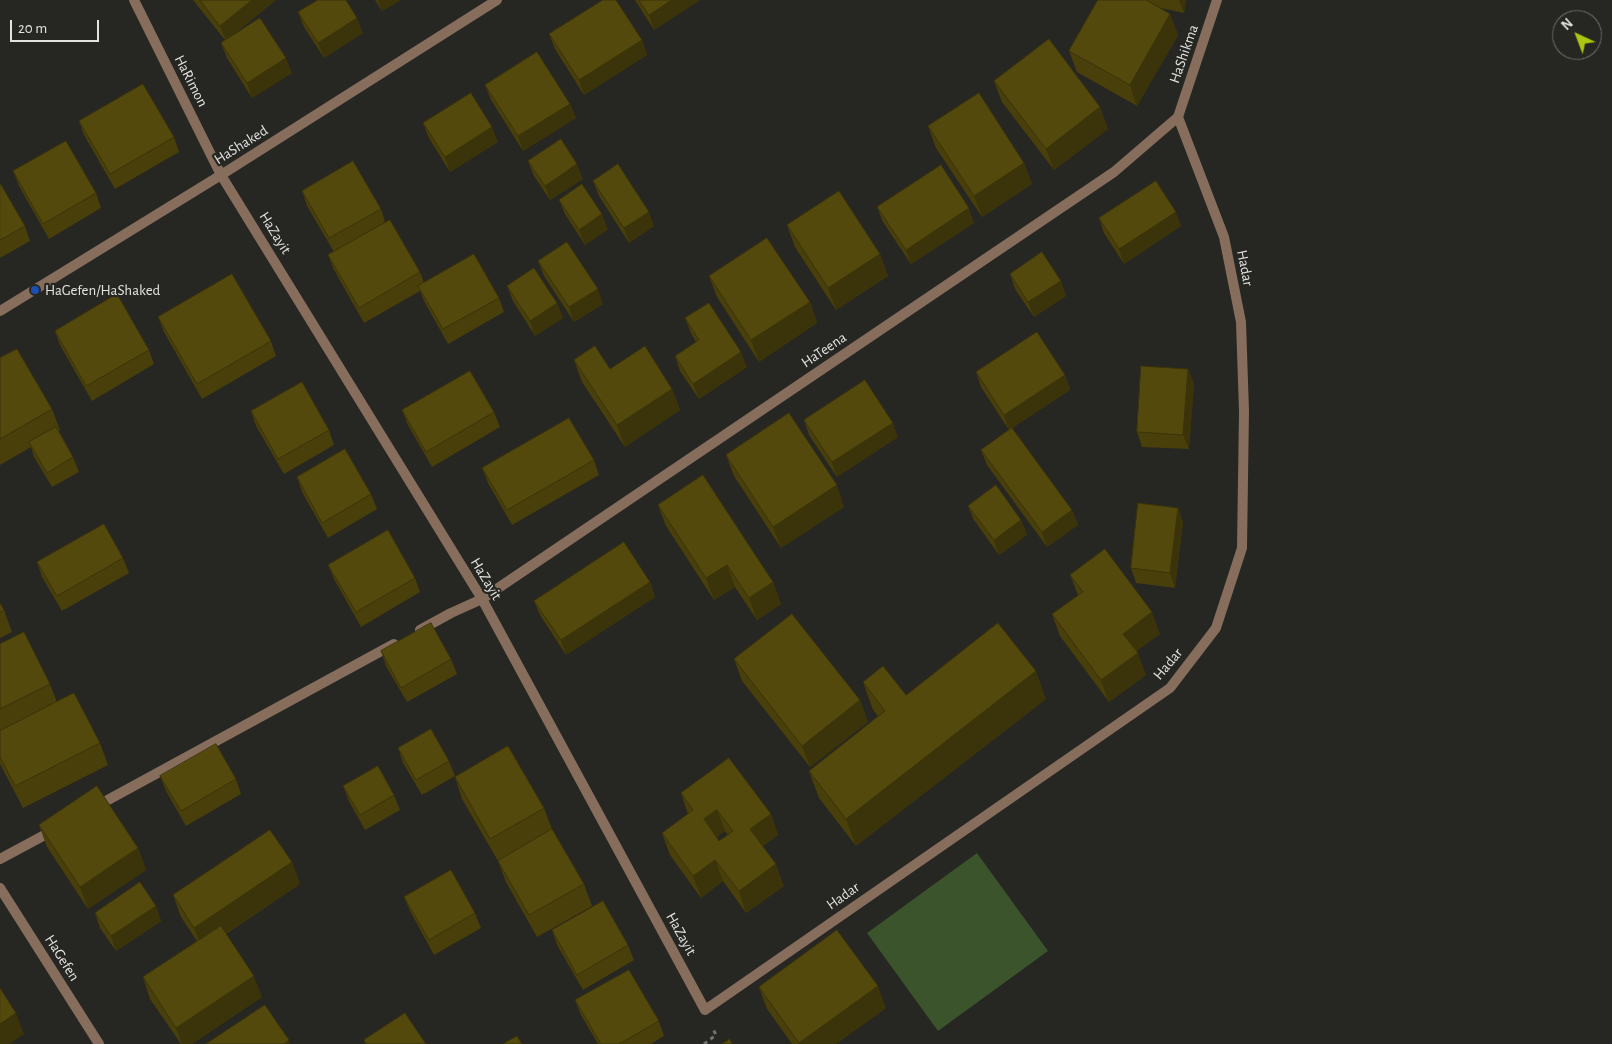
<!DOCTYPE html>
<style>
body{margin:0}
#map{position:relative;width:1612px;height:1044px;overflow:hidden;background:#262623;font-family:"Alegreya Sans",sans-serif}
canvas{display:block}
.north{position:absolute;left:1552px;top:10px;width:50px;height:50px;box-sizing:border-box;background:#262623;border:1px solid #72726f;border-radius:50%;rotate:317deg;font-size:14px;font-weight:700;line-height:20px;text-align:center;color:#e4e3e2}
.north::after{content:'';display:block;margin:auto;width:18px;height:22px;background:#acc612;clip-path:polygon(50% 0,100% 100%,50% 72%,0 100%)}
.scale{position:absolute;left:10px;top:20px;width:89px;height:22px;box-sizing:border-box;border:2px solid #e4e3e2;border-top:0;padding-left:6px;font-size:15px;line-height:18px;white-space:nowrap;color:#e4e3e2;-webkit-text-stroke:4px #262623;paint-order:stroke}
</style>
<div id="map">
<canvas width="1612" height="1044"></canvas>
<div class="north">N</div>
<div class="scale">20 m</div>
</div>
<script>
const ctx = document.querySelector('canvas').getContext('2d');
ctx.lineJoin = 'round';
function fill(path, color) { ctx.fillStyle = color; ctx.fill(path, 'evenodd'); }
function trace(path, color, width, dash) { ctx.strokeStyle = color; ctx.lineWidth = width; ctx.lineCap = dash ? 'butt' : 'round'; ctx.setLineDash(dash || []); ctx.stroke(path); }
function drawText(font, color, halo, rows, align = 'center') {
  ctx.font = font + ' "Alegreya Sans",sans-serif'; ctx.lineWidth = 4.5; ctx.setLineDash([]); ctx.textBaseline = 'middle'; ctx.strokeStyle = halo; ctx.fillStyle = color; for (const [text, x, y, turn = 0] of rows) {
    ctx.save(); ctx.translate(x, y); ctx.rotate((+turn || 0) * Math.PI / 180); ctx.textAlign = isNaN(turn) ? turn : align; if (halo) ctx.strokeText(text, 0, 0); ctx.fillText(text, 0, 0); ctx.restore();
  }
}
const green = new Path2D(`
 M977,853l71,98 -110,80 -71,-98z`);
const path = new Path2D(`
 M704,1044l12,-9 -3,-6`);
const minor = new Path2D(`
 M134,0l87,175 261,424 223,411 465,-322 46,-60 26,-80 2,-137 -3,-89 -17,-85 -46,-120
 M1178,117l39,-117
 M0,311l221,-136 276,-175
 M420,630l31,-17 31,-14 632,-427 64,-55
 M95,807l299,-163
 M0,859l54,-29
 M0,888l99,156`);
const wall = new Path2D(`
 M193,0h83l-47,38 63,35 -40,25 -25,-40 -6,-15 4,-3z
 M375,0h26l-19,11z
 M635,0h65l-46,30z
 M1098,0h88l-2,13 -23,-5 9,6 8,21 -41,71 -60,-34 -8,-21z
 M298,12l65,21 -39,25 -20,-31z
 M549,34l93,6 5,15 -63,40 -29,-46z
 M994,81l106,26 8,22 -54,41 -52,-68z
 M485,85l85,19 6,14 -53,33 -32,-51z
 M79,121l95,16 5,15 -64,37 -31,-54z
 M423,123l75,19 -48,30 -21,-34z
 M928,126l96,37 8,21 -50,33 -46,-69z
 M528,161l55,18 -33,21 -16,-24z
 M13,171l83,22 5,15 -52,31 -30,-53z
 M593,181l61,45 -25,17 -30,-47z
 M0,183l25,43 5,15 -30,17z
 M302,191l79,18 4,13 35,50 4,11 75,15 5,14 -56,32 -24,-43 -4,-10 -56,32 -30,-53 -6,-15 6,-3 -27,-46z
 M559,200l49,29 -23,16 -20,-31z
 M877,207l97,16 -63,41 -28,-42z
 M1099,218l82,8 -57,38 -20,-31z
 M787,225l93,29 8,22 -52,34 -41,-63z
 M538,261l65,43 -29,18 -30,-46z
 M1010,274l51,7 5,15 -32,21 -19,-28z
 M709,276l101,26 7,21 -58,39 -42,-65z
 M507,286l50,17 6,15 -28,18 -22,-35z
 M158,317l113,24 5,15 -74,43 -38,-67z
 M685,318l62,49 -48,32 -19,-28 -5,-15 21,-14 -5,-9z
 M55,331l94,19 5,14 -62,37 -32,-56z
 M0,358l52,51 8,21 -1,1 14,26 6,15 -27,15 -18,-30 -3,-10 -31,18z
 M574,360l36,9 62,20 8,21 -55,37 -43,-65z
 M1188,369l6,15 -5,65 -47,-2 -5,-15z
 M976,372l89,3 5,15 -58,38 60,82 6,15 -31,22 -60,-82 -6,-15 28,-20 -28,-43z
 M402,410l92,2 6,15 -68,40 -24,-42z
 M251,411l78,19 5,15 -50,29 -28,-48z
 M804,420l94,17 -61,40 -28,-42z
 M726,455l118,52 -63,41 -47,-72z
 M594,460l5,15 -87,50 -24,-42 -6,-15z
 M297,477l74,17 6,15 -49,29 -26,-46z
 M658,505l115,77 8,22 -24,16 -22,-33 -21,13 -48,-74z
 M968,506l53,14 6,15 -28,20 -25,-35z
 M1178,508l5,15 -8,65 -39,-5 -5,-15z
 M123,558l6,15 -67,38 -20,-34 -5,-15z
 M328,565l87,13 5,14 -59,35 -27,-48z
 M1070,575l90,59 -24,17 10,24 -37,27 -49,-66 -8,-22 26,-19z
 M650,582l5,15 -89,58 -26,-40 -6,-14z
 M0,603l4,7 8,22 -12,6z
 M0,644l50,40 7,18 43,41 8,22 -85,43 -23,-44z
 M381,651l70,8 6,15 -50,28 -21,-36z
 M734,659l126,41 8,22 -58,45 -68,-86z
 M863,682l43,13 140,4 -190,147 -37,-48 -10,-27 69,-55 -5,-6z
 M398,748l51,13 6,15 -33,19 -19,-32z
 M160,776l76,3 5,15 -55,32 -20,-35z
 M455,777l89,31 8,21 32,55 8,22 -55,31 -31,-55 -8,-21 -36,-62z
 M343,786l51,9 6,15 -35,20 -16,-29z
 M681,793l90,21 7,21 -15,11 21,40 -38,27 -23,-32 -22,17 -31,-43 -8,-22 26,-19zM725,831l3,4 -9,6 -2,-4z
 M39,825l99,23 8,22 -58,39 -41,-62z
 M292,862l8,22 -74,50 36,63 -70,47h-11l-31,-45 -7,-22 54,-36 -16,-24 -8,-22z
 M404,897l71,16 6,15 -47,27 -24,-44z
 M156,906l5,15 -45,30 -16,-23 -5,-15z
 M552,930l76,15 6,15 -51,30 -26,-45z
 M759,987l127,21 -50,36h-44l-25,-35z
 M575,1000l84,21 5,15 -13,8h-53l-17,-29z`);
const shadedWall = new Path2D(`
 M252,0h24l-50,40 -6,-14z
 M378,0h23l-19,11z
 M672,0h28l-46,30 -5,-15z
 M1179,0h7l-2,13z
 M1170,14l8,21 -41,71 -7,-21z
 M357,18l6,15 -39,25 -6,-15z
 M642,40l5,15 -63,40 -5,-15z
 M286,58l6,15 -40,25 -5,-15z
 M570,104l6,14 -53,33 -5,-15z
 M1100,107l8,22 -54,41 -8,-21z
 M492,127l6,15 -48,30 -5,-15z
 M1024,163l8,21 -50,33 -8,-21z
 M577,164l6,15 -33,21 -5,-14z
 M969,208l5,15 -63,41 -5,-14z
 M649,212l5,14 -25,17 -5,-15z
 M1176,212l5,14 -57,38 -5,-15z
 M602,214l6,15 -23,16 -6,-15z
 M880,254l8,22 -52,34 -8,-22z
 M1061,281l5,15 -32,21 -6,-15z
 M598,289l5,15 -29,18 -5,-15z
 M810,302l7,21 -58,39 -8,-22z
 M557,303l6,15 -28,18 -5,-15z
 M741,352l6,15 -48,32 -6,-15z
 M1188,369l6,15 -5,65 -6,-14z
 M1065,375l5,15 -61,40 -5,-15z
 M672,389l8,21 -55,37 -8,-22z
 M893,423l5,14 -61,40 -5,-15z
 M837,485l7,22 -63,41 -8,-21z
 M1178,508l5,15 -8,65 -5,-15z
 M1072,510l6,15 -31,22 -5,-15z
 M1021,520l6,15 -28,20 -5,-15z
 M727,565l8,22 -21,13 -8,-22z
 M650,582l5,15 -89,58 -5,-15z
 M773,582l8,22 -24,16 -8,-22z
 M1152,612l8,22 -29,21 -8,-21z
 M1138,653l8,22 -37,27 -8,-22z
 M1036,671l10,28 -190,147 -10,-27z
 M860,700l8,22 -58,45 -8,-21z
 M717,810l8,21 -13,10 -8,-22z
 M771,814l7,21 -20,15 -8,-21z
 M138,848l8,22 -58,39 -8,-22z
 M715,860l8,21 -22,17 -8,-22z
 M292,862l8,22 -98,65 -8,-21z
 M776,864l8,22 -38,27 -7,-22z
 M156,906l5,15 -45,30 -5,-15z
 M254,976l8,21 -70,47h-10l-6,-16z
 M878,986l8,22 -50,36h-36l-1,-1z
 M16,1013l8,21 -14,10h-10v-20z
 M289,1040l1,4h-6z`);
const building = new Path2D(`
 M200,0h52l-32,26z
 M318,0h28l11,18 -39,25 -20,-31z
 M603,0h13l26,40 -63,40 -30,-46z
 M639,0h33l-23,15z
 M1098,0h48l24,14 -40,71 -61,-34z
 M260,18l26,40 -39,25 -26,-40z
 M1049,39l51,68 -54,42 -52,-68z
 M537,52l33,52 -52,32 -33,-51z
 M143,84l31,53 -64,37 -31,-53z
 M471,93l21,34 -47,30 -22,-34z
 M979,93l45,70 -50,33 -46,-70z
 M561,139l16,25 -32,22 -17,-25z
 M66,141l30,52 -53,31 -30,-53z
 M353,161l28,48 -52,29 -27,-47z
 M618,164l31,48 -25,16 -31,-47z
 M941,165l28,43 -63,42 -29,-43z
 M1156,181l20,31 -57,37 -20,-31z
 M0,183l25,43 -25,14z
 M582,184l20,30 -23,16 -20,-30z
 M839,191l41,63 -52,34 -41,-63z
 M390,220l30,52 -61,36 -31,-53z
 M767,238l43,64 -59,38 -42,-64z
 M567,242l31,47 -29,18 -31,-46z
 M1042,252l19,29 -33,21 -18,-28z
 M474,254l25,44 -56,31 -25,-43z
 M534,268l23,35 -27,18 -23,-35z
 M232,274l39,67 -74,43 -39,-67z
 M117,294l32,56 -63,36 -31,-55z
 M709,303l32,49 -48,32 -18,-28 24,-16 -14,-22z
 M1037,332l28,43 -61,40 -28,-43z
 M595,346l15,23 35,-23 27,43 -55,36 -43,-65z
 M17,349l35,60 -52,30v-81z
 M1141,366l47,3 -5,66 -46,-3z
 M470,371l24,41 -68,40 -24,-42z
 M865,380l28,43 -61,39 -28,-42z
 M302,382l27,48 -51,29 -27,-48z
 M789,413l48,72 -64,42 -47,-72z
 M569,418l25,42 -87,50 -25,-42z
 M56,427l17,30 -26,16 -18,-31z
 M1012,428l60,82 -30,22 -61,-82z
 M345,449l26,45 -49,29 -25,-46z
 M703,475l70,107 -24,16 -22,-33 -21,13 -48,-73z
 M996,485l25,35 -27,20 -26,-34z
 M1138,503l40,5 -8,65 -39,-5z
 M104,524l19,34 -66,38 -20,-34z
 M388,530l27,48 -59,34 -28,-47z
 M624,542l26,40 -89,58 -27,-39z
 M1105,549l47,63 -29,22 15,19 -37,27 -49,-66 31,-22 -13,-17z
 M0,603l4,7 -4,2z
 M792,614l68,86 -58,46 -68,-87z
 M431,623l20,36 -50,29 -20,-37z
 M998,623l38,48 -190,148 -37,-48 76,-60 -22,-29 20,-16 23,29z
 M24,632l26,52 -50,25v-65z
 M74,693l26,50 -85,43 -15,-29v-26z
 M431,729l18,32 -33,19 -18,-32z
 M216,744l20,35 -55,32 -21,-35z
 M508,746l36,62 -54,31 -35,-62z
 M729,758l42,56 -21,15 26,35 -37,27 -24,-31 -22,16 -31,-43 31,-23 -12,-17zM717,810l16,21 -14,10 -15,-22z
 M378,766l16,29 -34,20 -17,-29z
 M97,786l41,62 -58,39 -41,-62z
 M552,829l32,55 -55,31 -31,-54z
 M270,830l22,32 -98,66 -21,-33z
 M451,870l24,43 -46,27 -25,-43z
 M140,882l16,24 -45,30 -16,-23z
 M603,901l25,44 -51,30 -25,-45z
 M221,926l33,50 -78,52 -33,-51z
 M837,930l41,56 -79,57 -40,-56z
 M629,970l30,51 -40,23h-18l-26,-44z
 M0,988l16,25 -16,11z
 M265,1005l24,35 -5,4h-78z
 M405,1013l21,31h-60l-2,-4z
 M517,1036l5,8h-19z
 M730,1039l2,5h-10z`);
const markers = [
 [35,290,5,"#1a4fb4"]
];
const streetNames = [
 ["HaShikma",1184,54,-71],
 ["HaRimon",191,81,63],
 ["HaShaked",241,145,-32],
 ["HaZayit",275,233,58],
 ["Hadar",1245,268,79],
 ["HaTeena",824,350,-34],
 ["HaZayit",486,579,59],
 ["Hadar",1168,664,-50],
 ["Hadar",843,896,-35],
 ["HaZayit",681,934,61],
 ["HaGefen",62,958,58]
];
const poiNames = [
 ["HaGefen/HaShaked",45,290]
];
fill(green, '#3b542b');
trace(path, '#70706d', 3, [4, 4]);
trace(minor, '#876d5b', 10);
fill(wall, '#483f0b');
fill(shadedWall, '#3b3309');
fill(building, '#54490d');
trace(building, '#3b3309', 1);
for (const [x, y, r, color] of markers) { const dot = new Path2D(); dot.arc(x, y, r, 0, 2 * Math.PI); ctx.fillStyle = color; ctx.fill(dot); trace(dot, '#262623', 2); }
drawText('15px', '#e4e3e2', '#262623', streetNames);
drawText('15px', '#e4e3e2', '#262623', poiNames, 'left');
</script>
